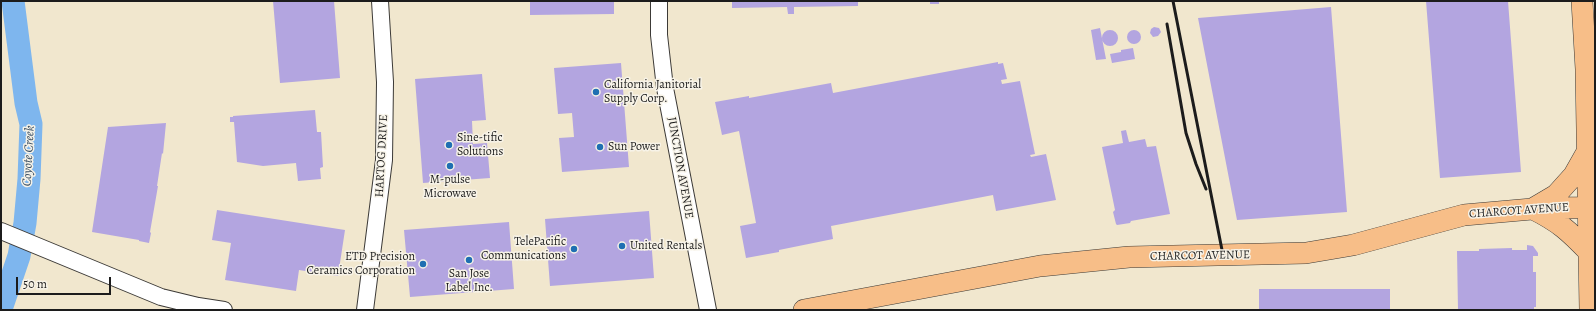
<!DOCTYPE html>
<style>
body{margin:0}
#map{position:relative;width:1596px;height:311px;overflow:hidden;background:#f1e7ce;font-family:Alegreya,serif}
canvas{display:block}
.frame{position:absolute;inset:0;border:2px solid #1c1c1c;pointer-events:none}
.scale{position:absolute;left:16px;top:277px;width:95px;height:18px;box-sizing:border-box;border:2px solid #1c1c1c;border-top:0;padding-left:5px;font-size:12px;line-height:14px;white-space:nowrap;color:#1c1c1c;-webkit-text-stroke:3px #f7f3e8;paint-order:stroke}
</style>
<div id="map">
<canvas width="1596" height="311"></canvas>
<div class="frame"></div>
<div class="scale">50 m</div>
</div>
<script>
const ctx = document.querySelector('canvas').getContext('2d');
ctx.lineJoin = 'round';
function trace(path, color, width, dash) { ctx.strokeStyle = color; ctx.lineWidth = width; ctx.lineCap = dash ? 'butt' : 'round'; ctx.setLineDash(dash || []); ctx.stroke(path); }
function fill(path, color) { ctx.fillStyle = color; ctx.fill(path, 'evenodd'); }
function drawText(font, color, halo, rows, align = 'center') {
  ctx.font = font + ' Alegreya,serif'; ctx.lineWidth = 3; ctx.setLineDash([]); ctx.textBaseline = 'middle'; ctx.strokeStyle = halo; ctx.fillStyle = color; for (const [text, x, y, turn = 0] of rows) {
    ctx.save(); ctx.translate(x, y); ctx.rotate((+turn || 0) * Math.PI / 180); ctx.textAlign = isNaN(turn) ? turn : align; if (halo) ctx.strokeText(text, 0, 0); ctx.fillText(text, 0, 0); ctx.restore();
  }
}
const river = new Path2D(`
 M1,309l18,-53 6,-33 4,-44 2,-55 -5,-21 -13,-102`);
const building = new Path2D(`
 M273,1h61l6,77 -60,5z
 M530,1h84v13l-84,1z
 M732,1h126v5l-64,1v7h-6l-1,-7 -55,1z
 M930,1h9v3h-9z
 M1426,1h82l13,171 -81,6z
 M1331,7l16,205 -110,8 -39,-202z
 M1154,27l5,1 2,4 -3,4 -5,1 -3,-4 1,-4z
 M1100,28l6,31 -10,1 -5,-30z
 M1127 37a7 7 0 1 1 14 0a7 7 0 1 1-14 0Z
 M1102 38a8 8 0 1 1 16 0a8 8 0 1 1-16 0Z
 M1133,48l2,11 -23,4 -2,-9 11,-2v-2z
 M998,62v2l5,-1 4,16 -6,1 1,4 18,-3 15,73 -5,1 1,2 15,-3 10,46 -60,11 -3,-16 -162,31 2,13 -54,11v2l-33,6 -6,-32 16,-3 -17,-92 -17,4 -7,-33 34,-6v2l82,-15 2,10z
 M621,63l8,104 -67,5 -3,-34 15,-1 -2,-24 -14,1 -4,-46z
 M482,74l4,46 -14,1 1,23 14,-1 3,35 -67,5 -8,-104z
 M315,110l2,22h4l2,35 -3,1 1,11 -23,2 -2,-18 -33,3 -26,-4 -3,-40h-4v-5h3v-1z
 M166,123l-3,31 -1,-1 -5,33h1l-8,46 1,1 -2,10 -10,-2v-1l-47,-8 16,-105z
 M1126,130l3,12 16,-3 2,8 9,-1 14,68 -39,7 -1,2 -13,2 -1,-1 -3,-12 2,-2 -13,-63 21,-4 -2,-12z
 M217,210l128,20 -7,46 -39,-6 -3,21 -71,-11 6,-37 -19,-3z
 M649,211l5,67 -104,8 -5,-67z
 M509,222l5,67 -104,8 -6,-67z
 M1527,245l6,1 5,7v3h-5v16h3v35h-2v3h-76l-1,-59h22v-2l33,-1v2h15z
 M1259,289h131v21h-131z`);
const minor = new Path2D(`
 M659,1v34l6,53 43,222
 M1,231l160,66 37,9 26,4
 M365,310l19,-150 1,-78 -5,-81`);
const major = new Path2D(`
 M1582,1l4,68 4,241
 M1534,208l22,-13 18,-20 13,-23
 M1533,209c26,13 36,22 56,43
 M804,310l236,-44 89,-9 177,-4 47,-8 111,-30 68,-6 63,-2`);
const rail = new Path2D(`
 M1173,1l50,254
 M1167,24l19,109 10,31 10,25`);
const markers = [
 [596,92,4,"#1f6fb2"],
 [449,145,4,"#1f6fb2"],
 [600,147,4,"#1f6fb2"],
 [450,166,4,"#1f6fb2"],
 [622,246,4,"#1f6fb2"],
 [574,249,4,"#1f6fb2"],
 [469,260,4,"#1f6fb2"],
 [423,264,4,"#1f6fb2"]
];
const poiNames = [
 ["California Janitorial",604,85],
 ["Supply Corp.",604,99],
 ["Sine-tific",457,138],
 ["Solutions",457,152],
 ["Sun Power",608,147],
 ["M-pulse",450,180,"center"],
 ["Microwave",450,194,"center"],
 ["TelePacific",566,242,"right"],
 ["Communications",566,256,"right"],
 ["United Rentals",630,246],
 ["ETD Precision",415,257,"right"],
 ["Ceramics Corporation",415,271,"right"],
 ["San Jose",469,274,"center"],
 ["Label Inc.",469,288,"center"]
];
const streetNames = [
 ["HARTOG DRIVE",382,156,-87],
 ["JUNCTION AVENUE",680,168,80],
 ["CHARCOT AVENUE",1519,211,-4],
 ["CHARCOT AVENUE",1200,256,-1]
];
const waterNames = [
 ["Coyote Creek",29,156,-87]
];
trace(river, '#7eb6ee', 23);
fill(building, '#b3a5e0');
trace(minor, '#3c3a37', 18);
trace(major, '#3c3a37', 22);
trace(minor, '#fff', 16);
trace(major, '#f7be88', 21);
trace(rail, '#1c1c1c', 3);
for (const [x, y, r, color] of markers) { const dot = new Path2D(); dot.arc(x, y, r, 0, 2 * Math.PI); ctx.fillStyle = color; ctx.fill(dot); trace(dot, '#f7f3e8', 1.5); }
drawText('12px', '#1c1c1c', '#f7f3e8', poiNames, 'left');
drawText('12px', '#1c1c1c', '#f7f3e8', streetNames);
drawText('italic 13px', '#3e5266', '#f7f3e8', waterNames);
</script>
